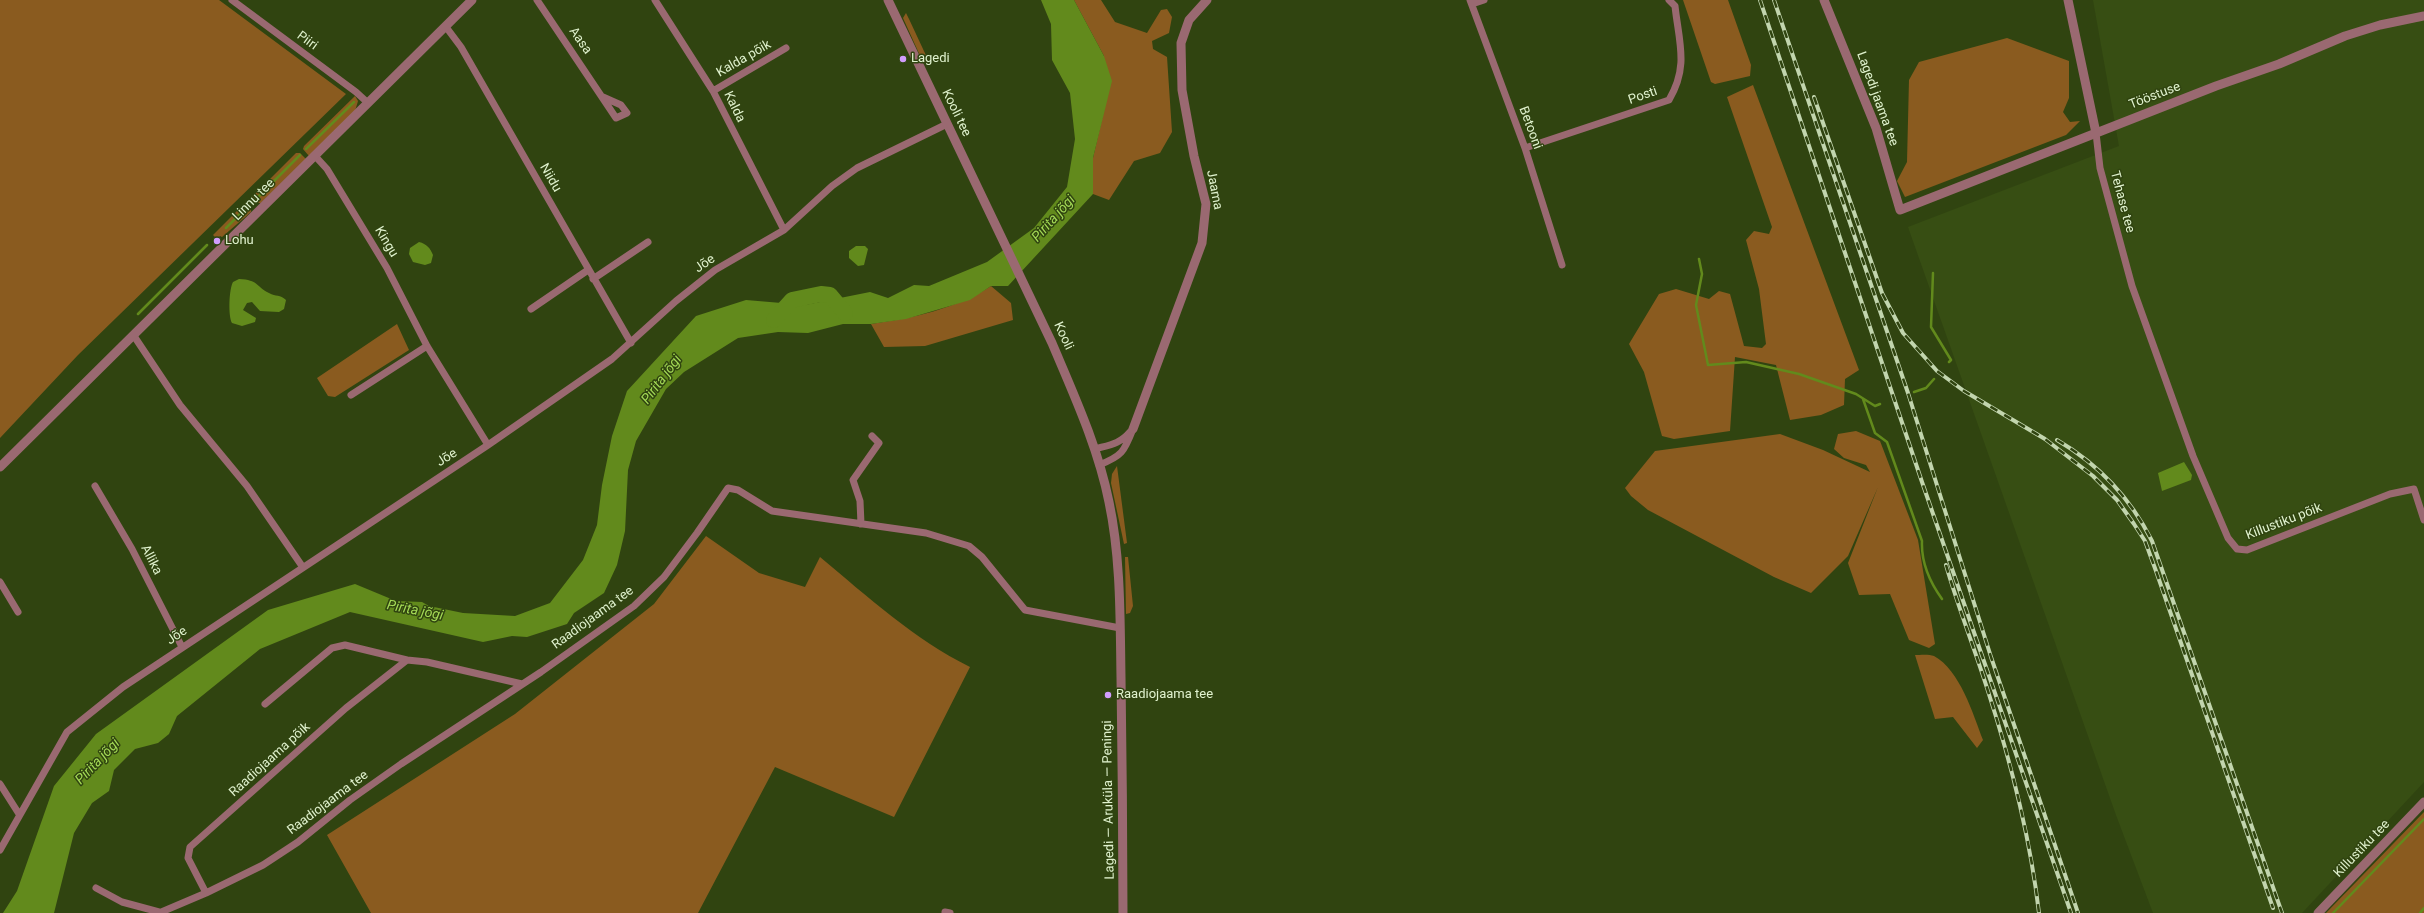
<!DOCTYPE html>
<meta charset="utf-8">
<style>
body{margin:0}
canvas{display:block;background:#304410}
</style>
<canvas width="2424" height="913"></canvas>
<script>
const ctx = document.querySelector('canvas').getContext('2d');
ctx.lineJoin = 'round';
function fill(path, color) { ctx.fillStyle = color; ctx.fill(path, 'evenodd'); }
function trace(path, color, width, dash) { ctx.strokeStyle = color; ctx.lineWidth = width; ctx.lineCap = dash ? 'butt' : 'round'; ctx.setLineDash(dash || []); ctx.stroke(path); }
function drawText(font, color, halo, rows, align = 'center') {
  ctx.font = font + ' Roboto,sans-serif'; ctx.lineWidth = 3; ctx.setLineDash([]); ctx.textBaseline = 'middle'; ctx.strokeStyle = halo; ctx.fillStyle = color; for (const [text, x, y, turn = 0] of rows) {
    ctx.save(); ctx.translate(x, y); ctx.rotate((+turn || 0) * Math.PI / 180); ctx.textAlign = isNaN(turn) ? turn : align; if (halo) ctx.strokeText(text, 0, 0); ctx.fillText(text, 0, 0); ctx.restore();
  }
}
const built = new Path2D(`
 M2093,0h331v782l-122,131h-149l-37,-98 -208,-588 211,-81z`);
const green = new Path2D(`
 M0,0h219l127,94 -268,261 -78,83z
 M1074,0h27l14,22 32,11 14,-23 6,-1 5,8 -3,16 -17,8 1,8 14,8 5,75 -12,21 -26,8 -25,39 -16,-6v-36l12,-52 -1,-50z
 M1683,0h45l23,65 -1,11 -35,8 -4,-2z
 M906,13l3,6 21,45 -4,1 -4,-5 -19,-42z
 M2007,38l62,23v37l-6,14 7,10 10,-1 -14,14 -161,62 -8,-16 10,-19 2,-82 10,-18z
 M1753,85l106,285 -14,9 -1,26 -23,10 -31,5 -14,-55 -41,-8 -5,74 -56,8 -12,-3 -18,-64 -15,-28 30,-50 17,-5 33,10 10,-8 11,3 14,52 18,2 4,-4 -7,-55 -13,-49 8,-9 15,3 3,-7 -45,-130z
 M355,96l3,5 -3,10 -46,45 -6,-7 1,-3z
 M296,153h4l6,6 -45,44h-7l-4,-4z
 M246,202l4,3 1,7 -29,25 -2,-1 -3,3 -4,-4z
 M991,286l20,17 2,17 -88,26 -41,1 -13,-23c42,-6 84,-15 120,-38z
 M397,324l12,26 -74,47 -7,-1 -11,-18z
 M1856,431l24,10 38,99 17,104 -6,4 -20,-8 -19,-46 -31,1 -11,-32 30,-76 -30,69 -37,37 -37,-16 -126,-67 -17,-14 -6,-8 30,-37 125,-17 43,16 47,22 -4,-7 -22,-7 -10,-9 4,-15z
 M1117,466l10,77 -3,1 -13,-61 1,-9z
 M706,536l53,37 46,14 15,-30c48,40 94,82 150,110l-76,150 -119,-50 -77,146h-327l-44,-78 188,-121 139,-110z
 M1125,557h3l5,49 -3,7 -4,1z
 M1915,655c5,0 14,-1 19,1 26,14 39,58 49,84l-6,8 -24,-31 -18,2z
 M2424,812v101h-98z`);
const water = new Path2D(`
 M1041,0h33l30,56 8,25 -19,77v36l-85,92h-17l-21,14 -64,19 -35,5h-28l-35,9 -30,-1 -40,6 -54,34 -18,17 -30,52 -8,29 -3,61 -8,34 -13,28 -30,20 -7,11 -40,13 -15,-1 -29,6 -133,-30 -90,37 -83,67 -8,18 -11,9 -23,6 -21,21 -5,21 -17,12 -18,30 -20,80h-51l14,-22 37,-105 42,-52 172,-124 87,-26 41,17 26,1 7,4 34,7 52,3 35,-13 33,-43 14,-35 5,-40 10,-49 15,-45 69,-75 50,-16 59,5 65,-13 18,6 26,-13 15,1 58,-24 47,-34 33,-41 8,-48 -5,-46 -18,-33 -1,-36z
 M419,242c8,2 11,6 14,13l-2,8 -6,2 -12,-3 -4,-8 1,-6z
 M856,246h9l3,3 -4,16 -6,1 -9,-8v-7z
 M239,279c20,1 16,7 30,14 7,4 11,1 17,7l-2,9 -5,3 -19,-1 -8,-9 -5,1 -4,7 13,8 -1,4 -13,4 -10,-3c-4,-7 -3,-34 1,-41z
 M2184,462l8,13 -1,5 -29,11 -4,-18z`);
const stream = new Path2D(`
 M306,149l48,-47
 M255,200l45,-45
 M226,228l21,-21
 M1699,259l3,15 -6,31 12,60 38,-3 53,12 57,20 19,12 5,-2
 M1933,273l-2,54 20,33 -2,2
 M138,314l69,-69
 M1914,392l12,-4 8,-9
 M1863,399l12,34 12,9 35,99c-1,22 7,40 20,58
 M2333,913l91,-94
 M2420,913l4,-5`);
const river = new Path2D(`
 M774,320l18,-20 29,-6 9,1 15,18`);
const minor = new Path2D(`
 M232,0l124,92 12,11
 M537,0l79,118 11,-5 -6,-8 -18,-8
 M655,0l58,91 71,139
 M1470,0l55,148 37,117
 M1472,4l12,-4
 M446,27l15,20 170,296
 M713,91l73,-43
 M2096,133l4,35 32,118 61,170 35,82 9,11 10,1 143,-56 24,-5 10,31
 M1525,148l144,-48c20,-34 10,-57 6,-94l-6,-6
 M316,157l11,12 60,99 40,78 61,99
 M593,279l55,-37
 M531,309l57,-39
 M134,336l46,69 67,81 55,80
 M351,395l76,-49
 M1095,449c14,-4 25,-5 35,-17
 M1099,465c23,-9 25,-13 34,-36
 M95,486l37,63 50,98
 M861,524l-1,-23 -7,-21 26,-37 -7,-7
 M0,582l18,30
 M265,704l67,-56 13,-3 62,15
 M0,784l19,30
 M0,850l67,-118 56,-45 365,-242 124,-86 64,-58 39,-31 69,-40 48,-44 25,-18 90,-44
 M96,888l26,14 37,10
 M206,893l-18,-35 2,-11 156,-139 61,-48 20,2 95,22
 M945,912l5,1
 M159,913l47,-20 57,-28 35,-23 52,-42 51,-36 140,-92 93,-66 30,-29 33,-44 31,-45 10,2 34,21 154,22 43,13 13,11 43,53 95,18`);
const tertiary = new Path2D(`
 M888,0l164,343c22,52 46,104 57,159 12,57 11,117 12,175 1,79 2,157 2,236
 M1824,0l52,128 24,82 316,-124 63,-22 66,-28 35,-11 44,-9
 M2068,0l28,133
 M1133,429l69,-186 4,-39 -12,-48 -12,-66 -1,-47 8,-23 18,-20
 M0,467l472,-467
 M2318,913l106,-111`);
const rail = new Path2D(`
 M1760,0l162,482 149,431
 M1774,0l134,393 83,264 87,256
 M1814,97l68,196 21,40 34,38 27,20 81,48 48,37 24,24 17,24 11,17 11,30 117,337
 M2057,440c41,24 74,59 95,101l130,372
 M1946,565c12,42 28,82 41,123 24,74 43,148 52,225`);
const markers = [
 [903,59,4,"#d19dfd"],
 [217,241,4,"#d19dfd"],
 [1108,695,4,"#d19dfd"]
];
const streetNames = [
 ["Piiri",307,41,36],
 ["Aasa",580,41,55],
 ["Kalda põik",744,59,-30],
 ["Posti",1643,96,-19],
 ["Tööstuse",2155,96,-21],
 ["Lagedi jaama tee",1877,99,70],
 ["Kalda",734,107,64],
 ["Kooli tee",956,113,64],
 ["Betooni",1530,128,70],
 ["Niidu",550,178,60],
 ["Jaama",1214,190,79],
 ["Linnu tee",254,200,-45],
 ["Tehase tee",2122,202,75],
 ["Kingu",386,242,59],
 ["Jõe",705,264,-35],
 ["Kooli",1063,336,65],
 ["Jõe",447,458,-33],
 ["Killustiku põik",2284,522,-21],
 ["Allika",151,560,63],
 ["Raadiojaama tee",593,618,-36],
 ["Jõe",177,636,-34],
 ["Raadiojaama põik",270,760,-42],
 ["Lagedi — Aruküla — Peningi",1109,800,-91],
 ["Raadiojaama tee",328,803,-37],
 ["Killustiku tee",2362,849,-46]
];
const poiNames = [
 ["Lagedi",911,59],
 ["Lohu",225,241],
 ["Raadiojaama tee",1116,695]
];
const waterNames = [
 ["Pirita jõgi",1054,219,-48],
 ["Pirita jõgi",662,380,-53],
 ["Pirita jõgi",415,611,11],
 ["Pirita jõgi",98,762,-46]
];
fill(built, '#374e13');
fill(green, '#8a5b1f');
fill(water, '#628a1c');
trace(stream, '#628a1c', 2.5);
trace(river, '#628a1c', 16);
trace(minor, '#9a6971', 7);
trace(tertiary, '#9a6971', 9);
trace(rail, '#c2d5ae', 4);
trace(rail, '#304410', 2.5, [8]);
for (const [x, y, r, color] of markers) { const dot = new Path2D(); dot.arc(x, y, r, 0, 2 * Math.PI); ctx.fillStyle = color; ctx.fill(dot); trace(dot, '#304410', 1.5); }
drawText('13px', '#e0f2ce', '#304410', streetNames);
drawText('13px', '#e0f2ce', '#304410', poiNames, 'left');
drawText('italic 14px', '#a4da56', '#304410', waterNames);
</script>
